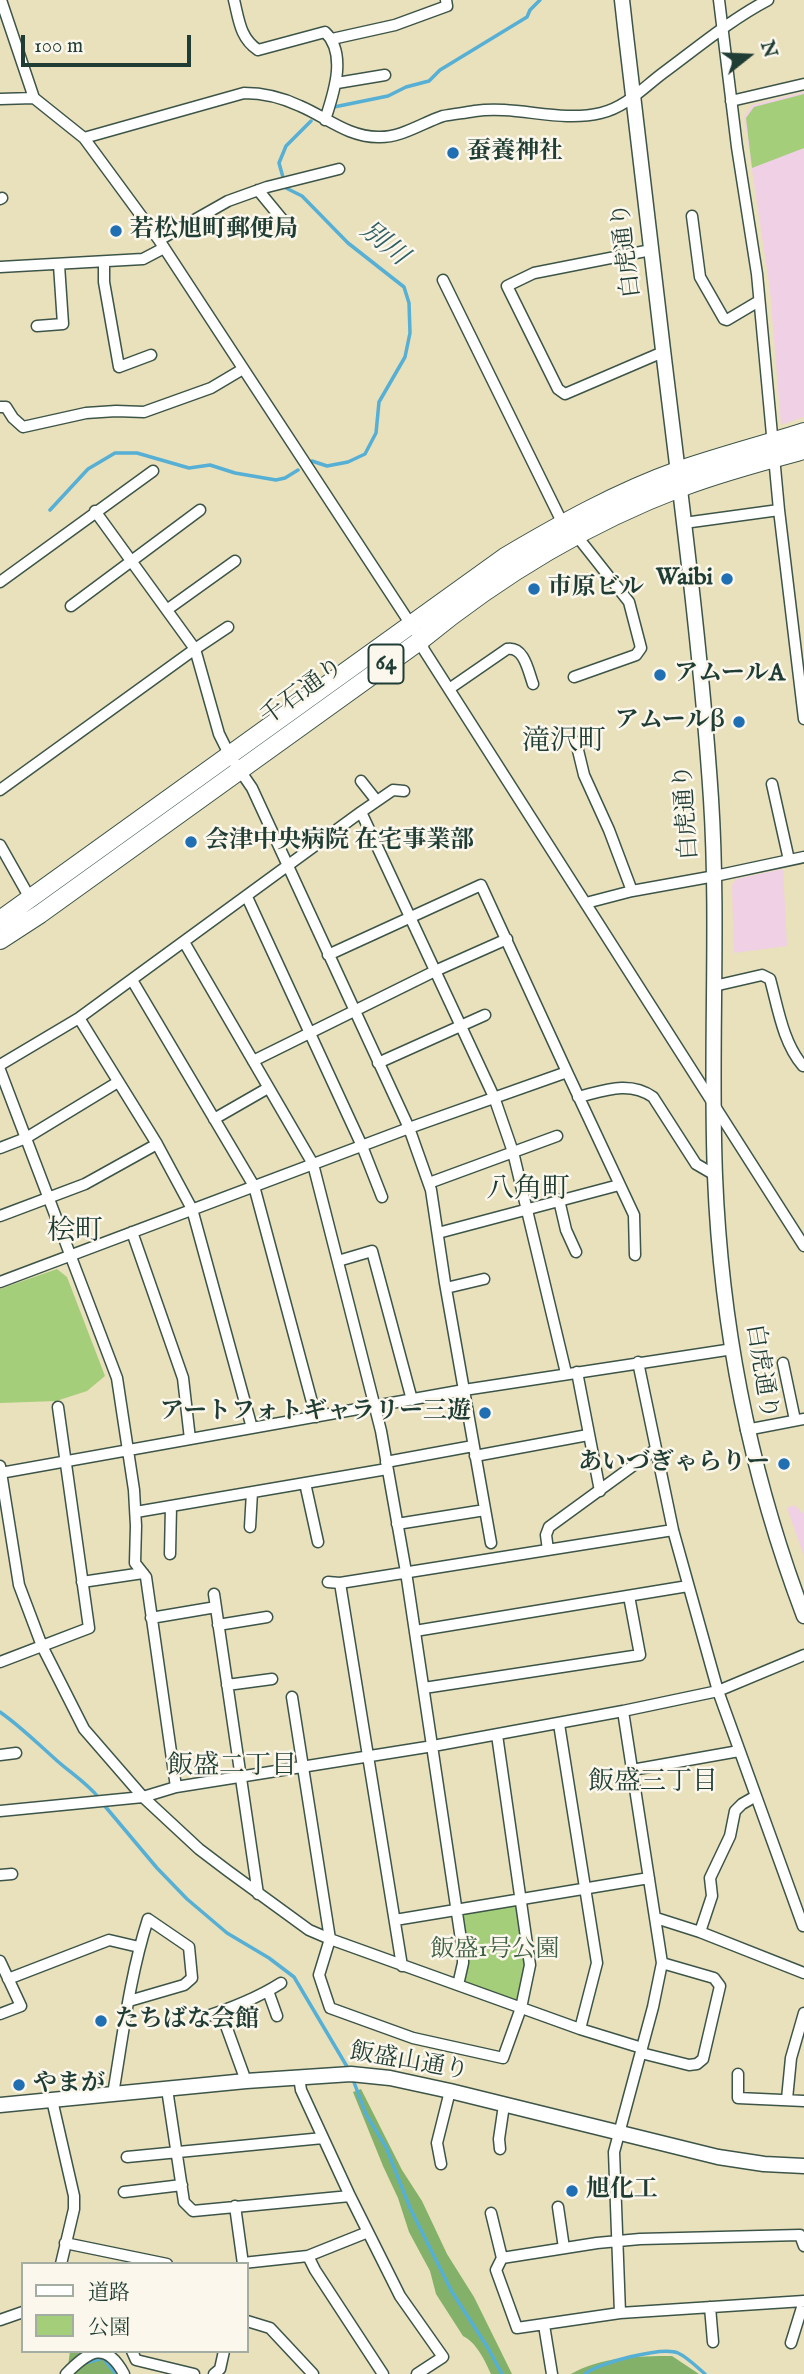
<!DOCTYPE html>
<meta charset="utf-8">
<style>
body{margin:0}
#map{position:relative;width:804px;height:2374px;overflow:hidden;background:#e9e0bc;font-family:"IM FELL English","Noto Serif JP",serif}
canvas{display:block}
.legend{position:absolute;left:21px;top:2262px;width:228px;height:91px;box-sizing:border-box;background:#fbf7ec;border:2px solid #a3ada2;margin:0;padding:9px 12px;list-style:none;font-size:21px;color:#1f3d34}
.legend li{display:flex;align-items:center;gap:14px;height:35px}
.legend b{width:35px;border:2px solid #a3ada2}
.north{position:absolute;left:713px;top:21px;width:70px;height:70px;-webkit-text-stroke:5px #fbf7ec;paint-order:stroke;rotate:72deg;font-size:19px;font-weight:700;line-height:28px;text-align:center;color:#1f3d34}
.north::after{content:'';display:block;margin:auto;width:24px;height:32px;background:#1f3d34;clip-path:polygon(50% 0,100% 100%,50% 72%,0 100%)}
.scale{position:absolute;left:21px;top:35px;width:170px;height:32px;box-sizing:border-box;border:4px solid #1f3d34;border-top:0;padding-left:9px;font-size:21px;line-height:24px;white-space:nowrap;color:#1f3d34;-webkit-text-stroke:5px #fbf7ec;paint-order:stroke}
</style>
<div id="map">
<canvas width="804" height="2374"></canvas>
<ul class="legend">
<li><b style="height:9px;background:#fff"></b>道路</li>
<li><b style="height:19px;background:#a4ce7a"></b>公園</li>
</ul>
<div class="north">N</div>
<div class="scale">100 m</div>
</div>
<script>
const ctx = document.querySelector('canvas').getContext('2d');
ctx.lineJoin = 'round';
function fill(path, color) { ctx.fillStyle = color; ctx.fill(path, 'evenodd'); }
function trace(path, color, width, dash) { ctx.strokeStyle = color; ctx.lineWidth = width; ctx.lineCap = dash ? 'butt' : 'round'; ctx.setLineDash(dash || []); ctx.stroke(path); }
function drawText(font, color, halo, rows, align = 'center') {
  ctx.font = font + ' "IM FELL English","Noto Serif JP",serif'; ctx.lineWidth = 5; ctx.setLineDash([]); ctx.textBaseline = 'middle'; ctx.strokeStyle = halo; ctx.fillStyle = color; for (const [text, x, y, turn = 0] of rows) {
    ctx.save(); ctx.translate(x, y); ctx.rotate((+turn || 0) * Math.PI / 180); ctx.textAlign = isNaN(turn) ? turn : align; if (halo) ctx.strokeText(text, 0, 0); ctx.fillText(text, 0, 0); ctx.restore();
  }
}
const built = new Path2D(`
 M804,92v325l-23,8 -11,-135 -26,-173 8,-12z
 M783,869l4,77 -53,7 -2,-68 4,-6z
 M794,1505l10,9v42l-17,-48z`);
const green = new Path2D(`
 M804,94v54l-52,20 -6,-50 8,-11z
 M57,1269l10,8 38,99 -18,15 -31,10 -56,2v-114z
 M518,1904l9,53 -8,47 -57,-21 -2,-70z`);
const forest = new Path2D(`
 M361,2089l41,81 20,31 25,53 27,43 38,77h-21c-6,-13 -14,-31 -28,-38l-27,-42 -6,-23 -21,-39 -11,-34 -15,-32 -30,-74z
 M70,2351h36l19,23h-58z
 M672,2356l27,18h-128c30,-17 67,-18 101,-18z`);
const stream = new Path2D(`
 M334,107l54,-11 18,-9 23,-6 11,-11 87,-53 3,-7 10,-10
 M311,121l-25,25 -7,17 7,25 16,8 46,47 56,44 5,16 1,30 -5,24 -26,45 -3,31 -11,21 -17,8 -21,4 -15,-5
 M50,510l38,-41 27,-16h22l52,15 21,-3 25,8 41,7 9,-2 13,-8
 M0,1712c20,14 36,30 54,46 15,14 32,24 45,40
 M104,1805l53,63 30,31 40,34 42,25 25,19 55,93
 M352,2077l14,37 20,33 24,61 42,84 36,56 14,26
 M85,2363l18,-5 13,16
 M585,2374c12,-11 78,-28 93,-21 9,4 19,14 27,21`);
const minor = new Path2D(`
 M1,0l33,98 50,40 75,102 262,400 3,10 380,596
 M234,0c5,20 6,38 24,50l67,-18c23,22 8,63 0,88
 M719,0l18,147 20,127 22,236 25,209
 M332,39l63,-14 52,-19 -1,-6
 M337,83l48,-8
 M0,99l34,-1
 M731,101l73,-17
 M84,138l160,-45c20,0 37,4 56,13 26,11 48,31 78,31 23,1 44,-14 65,-21 10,-2 21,-3 32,-5 42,-6 84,12 126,2 25,-6 42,-25 62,-40 34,-25 67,-53 105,-73
 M258,190l28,34
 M0,199l2,-1
 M692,216l8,61 24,42 3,1 32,-19
 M159,240l69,-39 39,-14 72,-18
 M651,250l-117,23 -27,13 51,103 7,5 98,-42
 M104,263v19l15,85 32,-12
 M0,267l143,-8 21,-11
 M443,280l120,244
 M37,326l26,-2 -4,-59
 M0,407h6l7,11 10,9 63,-14 30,-2 28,1 67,-24 32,-19
 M95,511l100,138 24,85 11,22 22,32 157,340 22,62 14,93 46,260
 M684,523l95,-13
 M0,582l153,-111
 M71,606l129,-96
 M168,609l67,-48
 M574,677l62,-22 5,-7 -12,-46 -53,-67
 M449,689l58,-40c17,-3 21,21 26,35
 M576,742l8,33 25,55 23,61
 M361,781l15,19
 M772,784l17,76
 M0,790l195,-141 33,-22
 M361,812l32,-22 11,1
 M0,845l31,55
 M247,897l115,249 20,51
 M586,903l46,-12 83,-15 89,-19
 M184,942l129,222 68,267 25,141 57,381v10l-5,22
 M132,980l122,206 62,231
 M714,986l48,-11 8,4c8,29 13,64 33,87
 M79,1018l78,126 35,65 60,219
 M253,1061l182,-90 72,-32
 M378,1063l107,-48
 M0,1065l79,-47 282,-206 133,285 19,55 53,221
 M0,1070l117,308 17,112 2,36 -1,37 11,14 30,210
 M567,1072l67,143 1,40
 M578,1097c25,-6 51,-17 75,0l43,67 19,11
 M214,1119l54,-31
 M0,1148l26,-10 92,-56
 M429,1183l128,-47
 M559,1200l7,30 10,22
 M0,1216l85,-32 72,-40
 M132,1232l51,146 7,61
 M438,1233l181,-48
 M338,1261l34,-10 40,149
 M0,1282l409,-154 158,-56 -86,-187 -153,70
 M446,1288l38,-9
 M638,1362l35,168 45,161 85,235
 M783,1363l12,57
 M577,1372l23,119
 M746,1430l58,-11
 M475,1456l113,-21
 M386,1462l87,-16
 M0,1466l19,119 23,61 42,83 59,68 56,52 29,22 81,59 21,9 250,90 62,19
 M0,1473l464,-83 269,-41
 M305,1483l13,59
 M136,1512l251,-43
 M397,1524l88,-14
 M250,1527l2,-35
 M548,1550l-2,-15 3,-8 107,-78
 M170,1554l1,-48
 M82,1582l61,-9
 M328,1582l12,1 333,-53
 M340,1583l62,383
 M214,1594l44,300
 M151,1618l65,-11
 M218,1625l49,-8
 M415,1631l273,-45
 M0,1662l89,-34 -31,-221
 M227,1685l45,-6
 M424,1688l216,-33 -11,-59
 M292,1697l38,242 -11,36 11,33 83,30 90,20 18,-50 9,-43 -33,-230
 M623,1711l95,-20 86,-36
 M559,1724l38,239 -17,66
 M0,1755l16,-2
 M632,1770l107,-19
 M0,1811l143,-14 33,-10 257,-41 190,-35 39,252 -9,44 -39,145 6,161
 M0,1875l12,-1
 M656,1918l44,14 104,41
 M395,1920l254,-42
 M700,1932l12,-36 -2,-18 20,-42 5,-25 7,-7 14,-8
 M0,1961l21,45 -21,8
 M8,1979l101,-39 30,7
 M268,1991l9,25
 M221,2012l25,69
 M198,2019c29,-9 58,-20 83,-36
 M641,2053l48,12 8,-1 6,-5 17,-73 -6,-8 -52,-15
 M738,2074v24l66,3
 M299,2077l2,13 49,106 50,100 43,61 -26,17
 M167,2089l17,113 9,9 157,-15
 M113,2094c10,-59 17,-119 35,-175l41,28 3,31 -8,7 -55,16
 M787,2099l4,-41 13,-45
 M52,2100l22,96v13l-13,55
 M500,2149l-1,-10 5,-34
 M127,2157l196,-19
 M441,2164l-4,-21 13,-52
 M124,2192l58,-7
 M235,2206l8,58
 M558,2207l6,41
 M491,2213l11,45
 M65,2243l102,21
 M804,2246l-4,-11 -160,4 -43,4 -95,15 -6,12 21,58 103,-15 184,-12
 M308,2256l7,14 68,104
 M243,2263l65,-7 60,-24
 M710,2307l3,35
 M0,2320l23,-8
 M247,2321l23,7 43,46
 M544,2325l8,49
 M791,2343l13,-42
 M132,2351l4,9 58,14
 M66,2374c22,-22 39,-35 58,0
 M214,2374l6,-5 4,-18`);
const tertiary = new Path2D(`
 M622,0c13,117 27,234 41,350 18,149 38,298 48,449 8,125 -1,251 4,377 6,151 35,298 89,440
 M0,2105l246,-24 105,-7 39,4 60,13 268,66 46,7 40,2`);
const primary = new Path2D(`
 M0,920l505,-363c56,-33 113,-65 175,-87 41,-14 83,-25 124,-38
 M0,940l40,-26 381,-274c78,-64 166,-117 261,-153 39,-15 81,-26 122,-37`);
const markers = [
 [453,153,7,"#1f6fb2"],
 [116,231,7,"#1f6fb2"],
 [727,579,7,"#1f6fb2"],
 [534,589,7,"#1f6fb2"],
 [660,675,7,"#1f6fb2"],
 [739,722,7,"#1f6fb2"],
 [191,842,7,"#1f6fb2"],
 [485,1413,7,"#1f6fb2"],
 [784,1464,7,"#1f6fb2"],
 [101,2021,7,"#1f6fb2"],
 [19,2085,7,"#1f6fb2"],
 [572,2191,7,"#1f6fb2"]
];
const shields = [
 [386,664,35]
];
const shieldNames = [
 ["64",386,664]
];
const poiNames = [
 ["蚕養神社",467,153],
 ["若松旭町郵便局",130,231],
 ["Waibi",713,579,"right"],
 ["市原ビル",548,589],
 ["アムールA",674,675],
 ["アムールβ",725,722,"right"],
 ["会津中央病院 在宅事業部",205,842],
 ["アートフォトギャラリー三遊",471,1413,"right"],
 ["あいづぎゃらりー",770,1464,"right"],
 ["たちばな会館",115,2021],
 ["やまが",33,2085],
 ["旭化工",586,2191]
];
const streetNames = [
 ["白虎通り",628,250,-97],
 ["千石通り",303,693,-36],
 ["白虎通り",688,812,-94],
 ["白虎通り",760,1372,81],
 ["飯盛山通り",409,2063,10]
];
const parkNames = [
 ["飯盛1号公園",495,1951]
];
const waterNames = [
 ["別川",383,245,39]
];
const neighbourhoodNames = [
 ["飯盛二丁目",232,1768],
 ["飯盛三丁目",653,1784]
];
const quarterNames = [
 ["滝沢町",564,743],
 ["八角町",528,1191],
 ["桧町",75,1233]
];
fill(built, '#f0d0e4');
fill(green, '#a4ce7a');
fill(forest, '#83b16a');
trace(stream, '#56afd4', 3.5);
trace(minor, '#3d5548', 13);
trace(tertiary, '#3d5548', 17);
trace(primary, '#3d5548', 20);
trace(minor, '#fff', 10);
trace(tertiary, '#fff', 14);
trace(primary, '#fff', 18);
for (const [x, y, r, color] of markers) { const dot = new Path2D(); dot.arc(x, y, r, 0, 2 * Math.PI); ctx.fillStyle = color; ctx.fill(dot); trace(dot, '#fbf7ec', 2.5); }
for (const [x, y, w] of shields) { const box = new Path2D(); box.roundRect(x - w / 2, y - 19.5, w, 39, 5); ctx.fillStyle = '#fbf7ec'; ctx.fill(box); trace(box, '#1f3d34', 2); }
drawText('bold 23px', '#1f3d34', null, shieldNames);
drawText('bold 24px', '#1f3d34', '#fbf7ec', poiNames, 'left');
drawText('24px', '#1f3d34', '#fbf7ec', streetNames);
drawText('24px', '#406146', '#fbf7ec', parkNames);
drawText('italic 26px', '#305f64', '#fbf7ec', waterNames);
drawText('26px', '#1f3d34', '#fbf7ec', neighbourhoodNames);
drawText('28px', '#1f3d34', '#fbf7ec', quarterNames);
</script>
